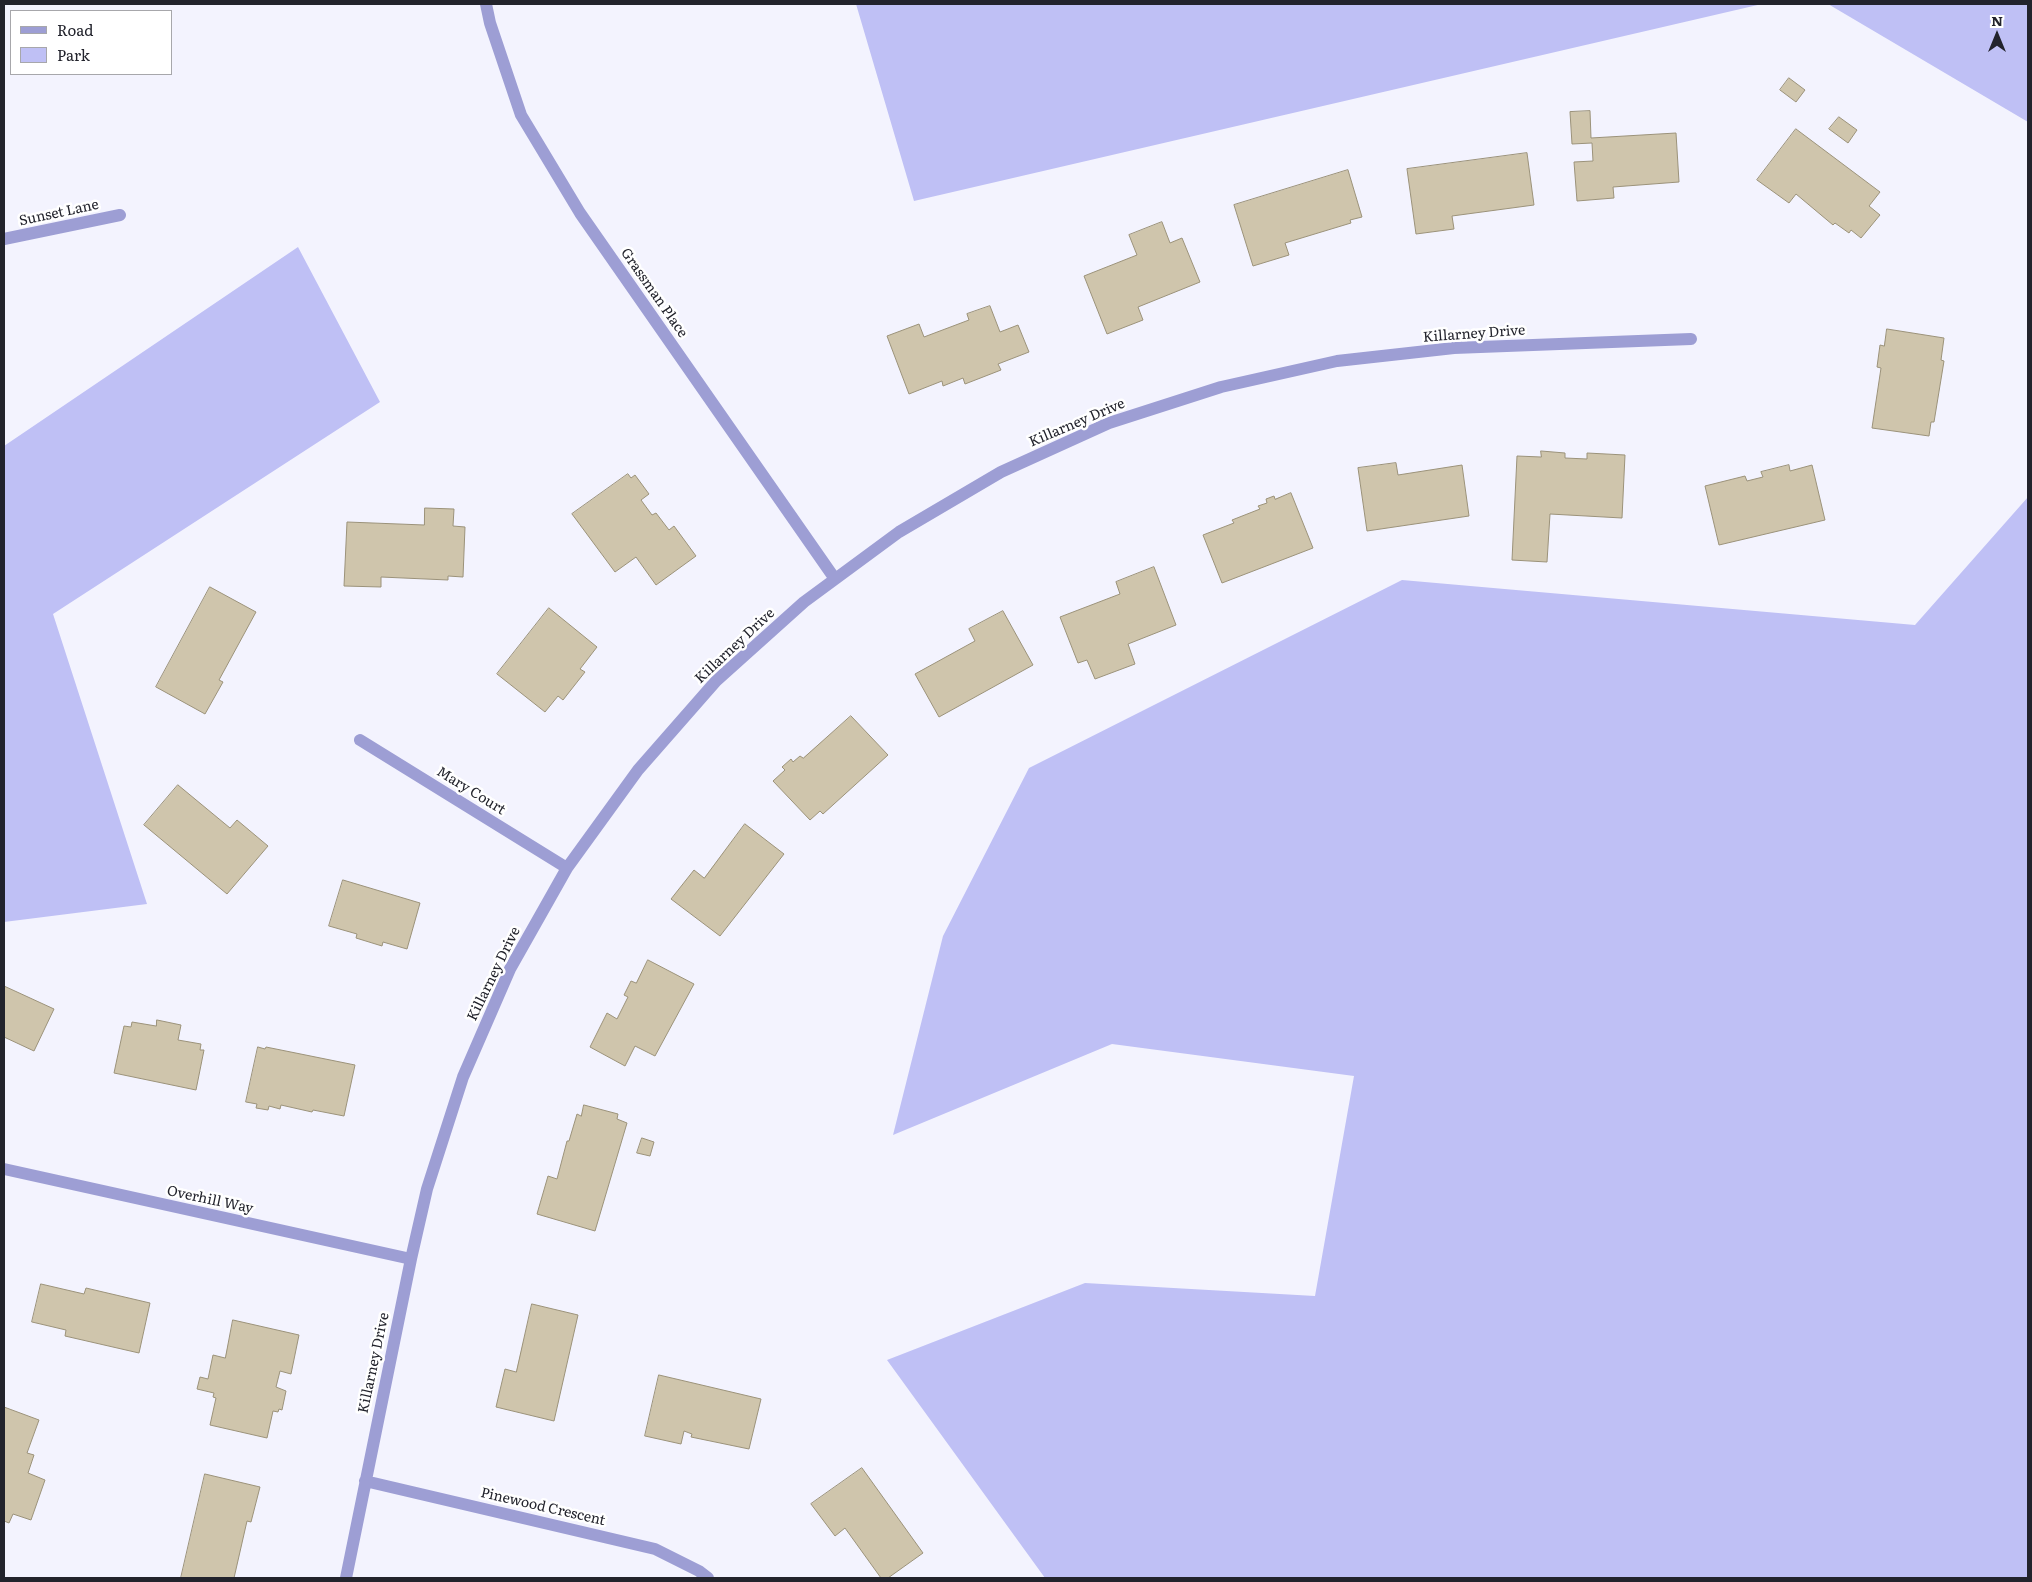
<!DOCTYPE html>
<style>
body{margin:0}
#map{position:relative;width:2032px;height:1582px;overflow:hidden;background:#f3f3fe;font-family:Literata,serif}
canvas{display:block}
.frame{position:absolute;inset:0;border:5px solid #22232c;pointer-events:none}
.legend{position:absolute;left:10px;top:10px;width:162px;height:65px;box-sizing:border-box;background:#fff;border:1px solid #a7a7ab;margin:0;padding:6px 9px;list-style:none;font-size:15px;color:#22232c}
.legend li{display:flex;align-items:center;gap:10px;height:25px}
.legend b{width:25px;border:1px solid #a7a7ab}
.north{position:absolute;left:1972px;top:10px;width:50px;height:50px;-webkit-text-stroke:4px #fff;paint-order:stroke;rotate:0deg;font-size:14px;font-weight:700;line-height:20px;text-align:center;color:#22232c}
.north::after{content:'';display:block;margin:auto;width:18px;height:22px;background:#22232c;clip-path:polygon(50% 0,100% 100%,50% 72%,0 100%)}
</style>
<div id="map">
<canvas width="2032" height="1582"></canvas>
<div class="frame"></div>
<ul class="legend">
<li><b style="height:6px;background:#9d9ed4"></b>Road</li>
<li><b style="height:14px;background:#bfc0f5"></b>Park</li>
</ul>
<div class="north">N</div>
</div>
<script>
const ctx = document.querySelector('canvas').getContext('2d');
ctx.lineJoin = 'round';
function fill(path, color) { ctx.fillStyle = color; ctx.fill(path, 'evenodd'); }
function trace(path, color, width, dash) { ctx.strokeStyle = color; ctx.lineWidth = width; ctx.lineCap = dash ? 'butt' : 'round'; ctx.setLineDash(dash || []); ctx.stroke(path); }
function drawText(font, color, halo, rows, align = 'center') {
  ctx.font = font + ' Literata,serif'; ctx.lineWidth = 5; ctx.setLineDash([]); ctx.textBaseline = 'middle'; ctx.strokeStyle = halo; ctx.fillStyle = color; for (const [text, x, y, turn = 0] of rows) {
    ctx.save(); ctx.translate(x, y); ctx.rotate((+turn || 0) * Math.PI / 180); ctx.textAlign = isNaN(turn) ? turn : align; if (halo) ctx.strokeText(text, 0, 0); ctx.fillText(text, 0, 0); ctx.restore();
  }
}
const green = new Path2D(`
 M856,4h906l-848,197z
 M1828,4h200v118z
 M298,247l82,155 -327,212 94,290 -143,18v-476z
 M2028,497v1081h-983l-158,-218 198,-77 230,13 39,-220 -242,-32 -219,91 50,-199 86,-168 373,-188 513,45z`);
const building = new Path2D(`
 M1789,78l16,12 -9,12 -16,-12z
 M1590,111l1,27 85,-5 3,49 -66,5 1,11 -37,3 -3,-39 19,-1 -1,-18 -20,1 -2,-32z
 M1839,117l18,13 -9,13 -19,-14z
 M1796,129l84,63 -11,14 11,9 -19,23 -10,-8 -2,3 -14,-10 -2,2 -37,-31 -7,9 -32,-23z
 M1527,153l7,52 -82,11 2,13 -38,5 -9,-65z
 M1348,170l14,47 -12,3 1,3 -66,20 4,12 -36,11 -19,-61z
 M1162,222l8,21 12,-5 18,44 -62,25 5,13 -36,14 -23,-58 53,-21 -8,-20z
 M990,306l10,26 18,-7 11,27 -31,12 3,6 -36,14 -2,-6 -20,8 -1,-5 -33,13 -22,-58 32,-12 5,13 45,-17 -2,-6z
 M1887,329l57,9 -3,22 3,1 -10,61h-3l-2,14 -57,-8 9,-60 -4,-1 3,-22 4,1z
 M1541,451l24,2v5l22,1v-6l38,2 -3,63 -72,-4 -3,48 -35,-2 5,-104 24,1z
 M1396,463l2,12 64,-10 7,51 -102,15 -9,-63z
 M1789,465l1,6 22,-6 13,55 -106,25 -14,-59 40,-10 2,5 16,-4 -2,-5z
 M628,474l3,4 4,-3 14,19 -8,6 11,15 4,-2 13,17 5,-4 22,30 -40,29 -20,-28 -21,15 -43,-58z
 M1291,493l22,55 -91,35 -19,-48 31,-12 -2,-3 28,-11 -2,-3 9,-3 -1,-4 8,-3 1,3z
 M425,508l29,1 -1,17 12,1 -2,50 -15,-1v4l-67,-3v10l-37,-1 3,-64 77,3z
 M1154,567l22,58 -48,19 7,20 -40,15 -8,-19 -9,3 -18,-46 60,-23 -4,-12z
 M210,587l46,25 -37,68 4,2 -18,32 -49,-27z
 M549,608l48,39 -17,22 5,3 -22,28 -5,-4 -13,16 -48,-38z
 M1003,611l30,54 -94,52 -24,-43 60,-33 -6,-12z
 M851,716l37,39 -65,59 -3,-3 -10,9 -37,-39 12,-11 -3,-3 9,-8 2,3 7,-6 3,2z
 M178,785l52,43 7,-8 31,26 -41,48 -83,-69z
 M745,824l39,30 -64,82 -49,-37 23,-29 10,8z
 M343,880l77,23 -13,46 -24,-7 -1,4 -26,-8 1,-4 -28,-8z
 M648,960l46,24 -39,72 -20,-10 -10,20 -35,-19 17,-34 10,6 11,-22 -4,-2 7,-14 5,2z
 M4,986l50,23 -20,42 -30,-14z
 M157,1020l24,5 -3,15 23,4 -1,6h4l-8,40 -82,-17 10,-47 7,1 1,-5 24,4z
 M258,1047l7,2 1,-2 89,18 -11,51 -31,-6 -1,2 -31,-7 -1,4 -11,-3 -1,4 -12,-2 1,-4 -11,-2z
 M584,1105l34,9 -1,5 10,4 -32,108 -58,-17 11,-38 9,3 10,-38h2l8,-27 4,2z
 M642,1138l12,4 -4,14 -13,-3z
 M41,1284l43,10 2,-6 64,15 -11,50 -74,-17 1,-6 -34,-8z
 M532,1304l46,11 -24,106 -58,-14 9,-38 11,3z
 M233,1320l66,15 -8,39 -11,-3 -4,16 10,4 -4,19 -3,-1 -1,3 -5,-1 -6,27 -57,-13 6,-27 -3,-1 1,-4 -17,-4 3,-12 8,2 5,-24 12,3z
 M659,1375l102,24 -12,50 -58,-12 1,-3 -8,-3 -3,13 -36,-8z
 M4,1407l35,13 -12,33 7,2 -6,18 17,7 -14,40 -18,-6 -4,9 -5,-2z
 M862,1468l61,85 -35,25h-7l-36,-50 -10,8 -24,-32z
 M205,1474l55,13 -9,35 -4,-1 -13,57h-53z`);
const street = new Path2D(`
 M486,4l4,19 31,92 59,98 255,366
 M4,239l116,-24
 M360,740l207,128
 M4,1169l407,90
 M365,1481l290,68 44,22 9,7
 M346,1578l65,-319 16,-70 36,-112 47,-108 57,-101 71,-98 78,-89 88,-79 95,-70 102,-60 108,-49 112,-36 116,-26 117,-13 237,-9`);
const streetNames = [
 ["Sunset Lane",59,213,-12],
 ["Grassman Place",654,293,55],
 ["Killarney Drive",1474,334,-4],
 ["Killarney Drive",1077,423,-23],
 ["Killarney Drive",735,646,-43],
 ["Mary Court",471,791,32],
 ["Killarney Drive",494,974,-64],
 ["Overhill Way",210,1200,12],
 ["Killarney Drive",374,1363,-78],
 ["Pinewood Crescent",543,1507,13]
];
fill(green, '#bfc0f5');
fill(building, '#cfc5ac');
trace(building, '#9b927a', 1);
trace(street, '#9d9ed4', 12);
drawText('14px', '#22232c', '#fff', streetNames);
</script>
